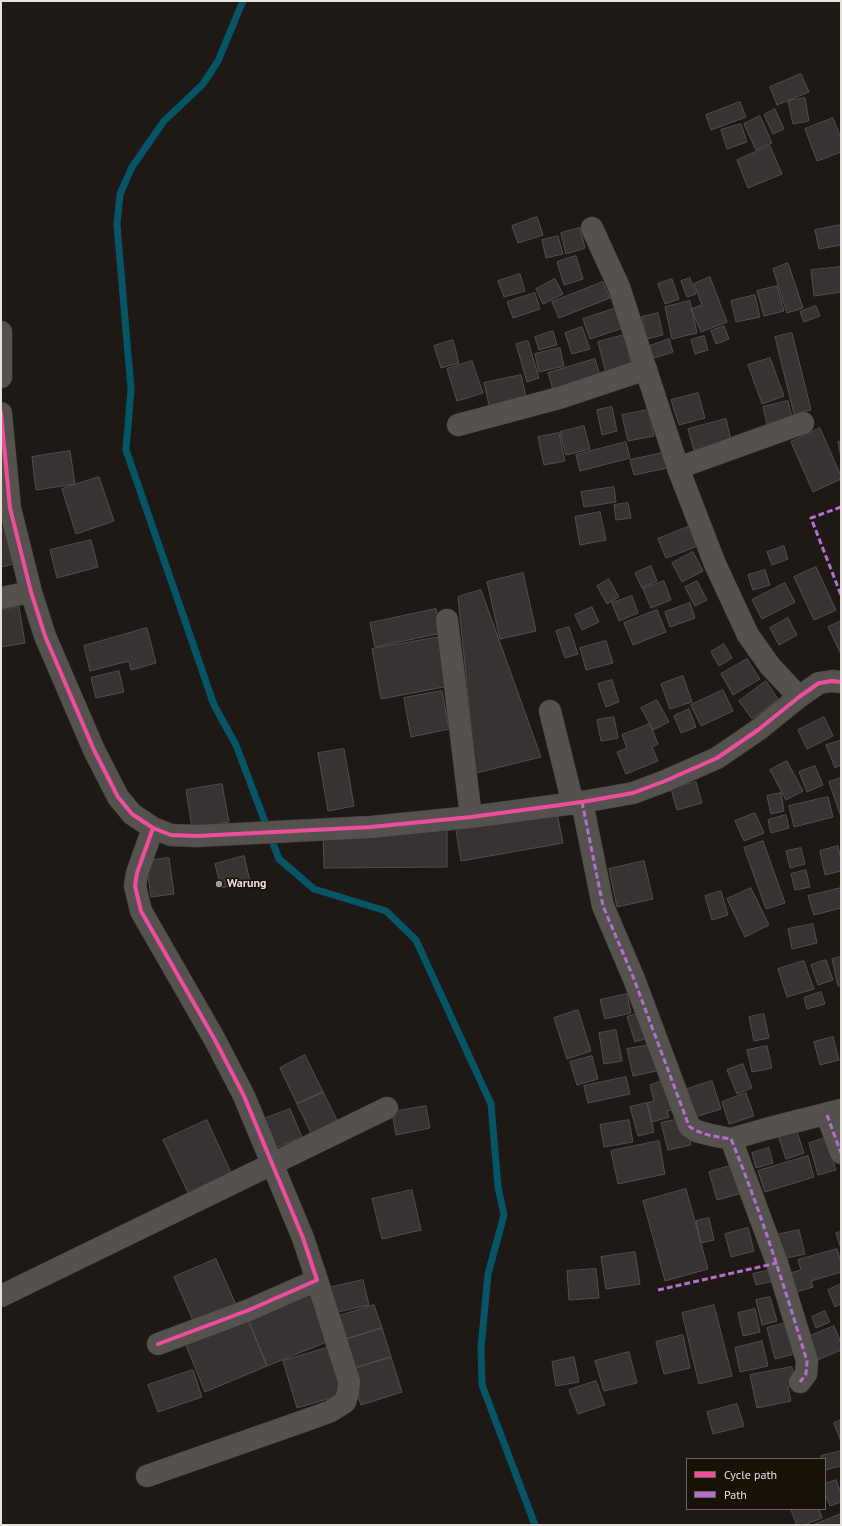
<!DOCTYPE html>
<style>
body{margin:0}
#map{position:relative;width:842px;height:1526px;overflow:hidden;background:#1e1914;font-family:"PT Sans",sans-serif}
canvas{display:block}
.frame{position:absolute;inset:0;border:2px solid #e6e1da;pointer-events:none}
.legend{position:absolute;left:686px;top:1458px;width:140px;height:52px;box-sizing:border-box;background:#181108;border:1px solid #6a645c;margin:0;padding:5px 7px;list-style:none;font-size:12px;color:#e6e1da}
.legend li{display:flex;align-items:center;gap:8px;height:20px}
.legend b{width:20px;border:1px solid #6a645c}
</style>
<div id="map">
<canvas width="842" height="1526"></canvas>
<div class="frame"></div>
<ul class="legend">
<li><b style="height:5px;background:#ef4d9e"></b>Cycle path</li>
<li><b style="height:5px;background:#b36fd0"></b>Path</li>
</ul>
</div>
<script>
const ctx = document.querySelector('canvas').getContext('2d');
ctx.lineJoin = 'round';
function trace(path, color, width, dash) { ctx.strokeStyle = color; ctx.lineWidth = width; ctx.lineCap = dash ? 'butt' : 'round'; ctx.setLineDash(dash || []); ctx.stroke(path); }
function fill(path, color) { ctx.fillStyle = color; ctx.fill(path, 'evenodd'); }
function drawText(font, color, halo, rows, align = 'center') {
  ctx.font = font + ' "PT Sans",sans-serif'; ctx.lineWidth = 3; ctx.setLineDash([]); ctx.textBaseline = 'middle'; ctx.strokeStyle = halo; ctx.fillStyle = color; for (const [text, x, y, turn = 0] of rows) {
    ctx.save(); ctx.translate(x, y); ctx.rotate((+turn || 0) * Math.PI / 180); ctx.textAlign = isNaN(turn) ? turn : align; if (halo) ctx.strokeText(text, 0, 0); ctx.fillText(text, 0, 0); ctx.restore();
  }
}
const stream = new Path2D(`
 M243,1l-25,60 -15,23 -39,37 -32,46 -12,27 -3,31 14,164 -5,61 88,255 22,40 43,114 35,30 72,22 30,29 75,164 7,83 6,28 -16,59 -7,74 1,37 53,140`);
const building = new Path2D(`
 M801,74l8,18 -32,13 -7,-18z
 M805,98l4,23 -16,3 -5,-23z
 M740,102l6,15 -35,13 -5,-15z
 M775,109l9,20 -11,5 -9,-19z
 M760,116l12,27 -16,7 -12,-26z
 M833,118l8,20v14l-24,9 -12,-32z
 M741,124l6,18 -20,7 -6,-19z
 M770,146l12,28 -34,14 -11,-28z
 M537,217l6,18 -25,8 -6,-17z
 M841,225v20l-22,4 -4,-19z
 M580,228l5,20 -19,6 -5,-21z
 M558,236l5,18 -17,4 -4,-18z
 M576,256l7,23 -19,6 -7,-23z
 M788,263l15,45 -16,5 -14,-44z
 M841,267v25l-27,4 -3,-26z
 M520,274l5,17 -21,6 -6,-16z
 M710,277l17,45 -26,10 -10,-23 11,-4 -8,-21z
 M690,278l6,16 -9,3 -6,-16z
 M555,279l8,15 -20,10 -7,-15z
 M672,279l7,20 -14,5 -7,-20z
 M603,282l7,16 -51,20 -7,-16z
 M777,286l7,25 -20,5 -7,-25z
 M535,293l5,16 -27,9 -6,-16z
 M755,295l5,22 -24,5 -5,-21z
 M690,301l7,32 -25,6 -7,-32z
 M816,306l4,10 -16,6 -4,-10z
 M616,308l7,20 -33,11 -7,-20z
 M658,313l5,22 -16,4 -5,-22z
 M724,326l5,13 -13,5 -5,-13z
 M582,327l8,22 -18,5 -7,-21z
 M553,331l4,14 -18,5 -4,-13z
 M792,333l19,77 -17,4 -19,-77z
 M624,335l8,32 -26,6 -8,-31z
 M704,336l4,14 -13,4 -4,-14z
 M669,339l4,13 -19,6 -4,-12z
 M453,340l6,23 -18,5 -7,-22z
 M528,341l11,37 -12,4 -11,-38z
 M560,348l4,18 -25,6 -4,-18z
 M770,358l14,38 -22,8 -14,-39z
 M595,359l6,20 -47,14 -6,-20z
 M472,361l11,32 -26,8 -10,-32z
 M521,375l6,26 -37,8 -6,-26z
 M698,393l7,25 -26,7 -8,-25z
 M788,401l4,17 -25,6 -4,-17z
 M612,407l5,24 -15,4 -5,-25z
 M648,410l6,26 -26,5 -6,-26z
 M726,419l5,21 -37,10 -6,-21z
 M584,426l6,23 -24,6 -6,-23z
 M820,428l21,48v3l-28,13 -22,-50z
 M559,433l6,28 -21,4 -6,-28z
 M841,441v16l-3,-15z
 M626,442l4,16 -50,13 -4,-16z
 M70,451l5,33 -39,6 -4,-33z
 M663,453l4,15 -33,7 -4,-15z
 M99,477l15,44 -38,13 -14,-45z
 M614,487l2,15 -32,5 -3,-15z
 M628,503l3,15 -15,2 -2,-15z
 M600,512l6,28 -26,5 -5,-28z
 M690,526l8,20 -32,12 -8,-19z
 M5,528l9,36 -13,3v-38z
 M91,540l7,27 -41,11 -7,-28z
 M784,546l4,13 -16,6 -5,-13z
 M693,552l10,19 -21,11 -10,-19z
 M651,566l6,15 -15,7 -7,-15z
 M816,567l20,43 -22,10 -20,-43z
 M765,570l5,15 -17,5 -5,-15z
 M523,573l13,58 -36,8 -13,-57z
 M609,579l10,18 -12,7 -10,-18z
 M664,581l7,19 -20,8 -8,-19z
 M697,581l10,19 -12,6 -10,-19z
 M785,583l10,19 -33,17 -10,-19z
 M481,590l60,167 -65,16 -18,-176z
 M632,596l6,17 -19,8 -7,-18z
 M690,603l5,15 -25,9 -5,-15z
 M19,607l6,36 -24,4v-37z
 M592,607l7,15 -17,8 -7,-15z
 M436,609l6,24 -67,14 -5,-24z
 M657,610l9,22 -33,13 -9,-22z
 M788,618l9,17 -18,10 -9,-17z
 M841,621v33l-13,-27z
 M569,627l9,27 -13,4 -9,-27z
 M147,628l9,35 -25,7 -2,-9 -39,10 -6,-25z
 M440,637l9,49 -68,13 -9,-50z
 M606,641l7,22 -27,7 -6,-22z
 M724,644l8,14 -13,8 -8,-14z
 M747,659l13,20 -27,16 -12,-21z
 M119,671l5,21 -28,6 -5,-20z
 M683,676l9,26 -22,7 -9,-25z
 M612,680l7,22 -13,5 -8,-23z
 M766,681l12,18 -26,20 -13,-18z
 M723,690l10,21 -32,15 -10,-21z
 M442,691l7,38 -38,8 -7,-39z
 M657,700l12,22 -16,8 -12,-22z
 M689,709l7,18 -15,6 -7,-17z
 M614,717l4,21 -17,3 -4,-21z
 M824,717l9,19 -26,13 -9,-19z
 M650,724l8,20 -6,3 6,14 -32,13 -9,-22 10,-4 -5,-13z
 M840,741l1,4v20l-6,3 -9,-23z
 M344,749l10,57 -26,5 -10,-58z
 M787,761l16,30 -17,9 -16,-30z
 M815,766l8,19 -16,7 -8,-20z
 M841,778v39l-12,-35z
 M696,782l6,21 -25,7 -6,-21z
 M222,784l7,38 -37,6 -6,-38z
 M781,793l3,18 -13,3 -4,-18z
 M828,797l5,20 -39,10 -5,-21z
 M557,813l6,30 -102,18 -5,-31z
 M755,813l9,20 -20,8 -9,-20z
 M786,815l3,13 -18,5 -3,-13z
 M447,829v38l-123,1 -1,-38z
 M763,841l22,62 -19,6 -22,-61z
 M838,846l3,14v11l-16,4 -5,-24z
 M801,848l4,16 -15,4 -4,-17z
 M244,856l6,25 -29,7 -6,-24z
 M169,858l5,36 -23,3 -5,-36z
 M644,861l9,38 -36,8 -8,-38z
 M806,870l4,17 -15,3 -4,-16z
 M751,888l18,37 -24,12 -18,-38z
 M841,888v20l-27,7 -6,-19z
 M721,891l7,24 -16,5 -7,-24z
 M813,924l4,19 -25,6 -4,-20z
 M841,957v29h-3l-6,-27z
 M826,960l7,20 -15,5 -7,-20z
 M804,961l10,28 -27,8 -9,-28z
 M821,992l4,12 -18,5 -3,-11z
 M627,994l4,19 -26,6 -5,-19z
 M578,1010l13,41 -24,8 -13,-41z
 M642,1012l9,25 -16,5 -8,-25z
 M764,1014l5,24 -15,3 -5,-24z
 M616,1030l6,31 -18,3 -5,-31z
 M833,1037l6,23 -19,5 -6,-23z
 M656,1044l5,26 -28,6 -6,-27z
 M767,1046l5,22 -20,4 -5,-22z
 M305,1055l18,37 -26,12 -17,-36z
 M592,1056l6,23 -21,6 -7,-23z
 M743,1064l9,24 -15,6 -10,-24z
 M626,1077l4,17 -42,9 -4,-17z
 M670,1079l8,29 -11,3 2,6 -17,5 -5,-19 7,-2 -4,-16z
 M712,1081l9,28 -26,8 -8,-28z
 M323,1092l14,28 -26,13 -14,-29z
 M746,1093l8,23 -25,8 -7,-22z
 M647,1103l7,29 -16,4 -8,-29z
 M426,1106l4,22 -34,7 -4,-23z
 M290,1109l12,28 -29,12 -12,-29z
 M684,1118l7,27 -23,5 -7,-27z
 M207,1120l26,57 -43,20 -27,-57z
 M629,1120l4,22 -29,5 -4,-22z
 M796,1129l8,24 -18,6 -8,-24z
 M826,1138l10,32 -18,5 -9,-32z
 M659,1141l6,33 -47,10 -7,-33z
 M769,1148l4,15 -17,5 -4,-15z
 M808,1156l6,21 -49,15 -7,-21z
 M734,1165l8,28 -25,7 -8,-28z
 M686,1189l22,80 -43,12 -22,-80z
 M412,1190l9,40 -39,9 -10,-40z
 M709,1218l5,22 -13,3 -5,-22z
 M748,1228l6,23 -23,6 -6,-23z
 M799,1230l6,24 -23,5 -6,-24z
 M841,1232v17l-5,-16z
 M837,1249l4,13v10l-30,9 2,6 -17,5 -6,-19 11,-3 -3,-10z
 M635,1252l5,32 -34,5 -5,-32z
 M216,1259l20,46 -42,18 -20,-46z
 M596,1269l3,29 -30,2 -2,-29z
 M775,1269l3,11 -22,5 -3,-11z
 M363,1280l6,25 -36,8 -5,-25z
 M841,1284v20l-6,3 -7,-17z
 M309,1292l20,49 -62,25 -20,-49z
 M770,1297l7,24 -15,4 -6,-25z
 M374,1305l8,23 -42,13 -7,-23z
 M714,1305l18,71 -33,8 -17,-71z
 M755,1309l5,23 -17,4 -5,-23z
 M825,1311l5,11 -14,6 -4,-11z
 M247,1317l20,49 -62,26 -20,-49z
 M790,1322l8,31 -23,6 -8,-31z
 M834,1326l7,17v7l-26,11 -9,-23z
 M382,1328l9,29 -42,13 -9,-29z
 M683,1335l7,33 -26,6 -8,-32z
 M762,1341l6,25 -28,6 -5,-24z
 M330,1347l14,47 -47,14 -14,-47z
 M629,1352l8,31 -33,8 -9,-30z
 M391,1357l11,35 -41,13 -12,-35z
 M574,1357l5,25 -23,4 -4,-24z
 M792,1367l4,19 -8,1 3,14 -34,7 -7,-33z
 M193,1370l9,27 -44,15 -10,-27z
 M596,1381l9,24 -27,9 -9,-24z
 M737,1404l7,22 -31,8 -6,-22z
 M841,1420v22l-7,-19z
 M841,1451v15l-16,4v-11h-4v-3z
 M836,1480l5,13v9l-11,4 -5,-12v-10z
 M791,1509h28l3,9 -18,7h-7z
 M841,1514v11h-28z`);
const minor = new Path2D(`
 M592,228l27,59 59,181 37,96 33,71 22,31 29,31
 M1,332v45
 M1,413l9,95 21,84 14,44 49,114 24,47 14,17 21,14 18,7 26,1 174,-9 100,-10 111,-15 51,-9 32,-12 52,-23 41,-28 41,-33 20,-14 13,-2 9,1
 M458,425l101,-27 87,-29
 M678,468l125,-45
 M1,598l30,-6
 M447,620l24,197
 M550,711l23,93
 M582,802l21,104 31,73 55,147 7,5 15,4 20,4 35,-10 75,-19
 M153,828l-16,45 -2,13 6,25 74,129 29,56 59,142 14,42 -68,30 -91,34
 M827,1115l14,38
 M731,1139l46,124 30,98 -1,13 -6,8
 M1,1296l386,-188
 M147,1476l168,-59 16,-6 14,-9 3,-9 1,-12 -32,-101`);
const quiet = new Path2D(`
 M841,507l-30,11 30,77
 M582,802l21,104 31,73 55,147c11,9 29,11 42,13 30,73 53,147 76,222l-1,13 -6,8
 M827,1115l14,38
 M658,1290l119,-27`);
const cycleway = new Path2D(`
 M1,413l9,95 21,84 14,44 49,114 24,47 14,17 21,14 18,7 26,1 174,-9 100,-10 111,-15 51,-9 32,-12 52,-23 41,-28 41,-33 20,-14 13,-2 9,1
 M153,828l-16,45 -2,13 6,25 74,129 29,56 59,142 14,42 -68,30 -91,34`);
const markers = [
 [219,884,4,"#a09b95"]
];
const poiNames = [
 ["Warung",227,884]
];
trace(stream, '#065567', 7);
fill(building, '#363332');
trace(building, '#524e4f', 1);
trace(minor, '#383530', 23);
trace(minor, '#55524e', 22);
trace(quiet, '#b36fd0', 3, [6, 3]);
trace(cycleway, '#ef4d9e', 4);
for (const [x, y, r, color] of markers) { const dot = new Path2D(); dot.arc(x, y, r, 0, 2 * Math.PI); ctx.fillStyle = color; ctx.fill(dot); trace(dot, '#181108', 1.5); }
drawText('bold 12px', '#e6e1da', '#181108', poiNames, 'left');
</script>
